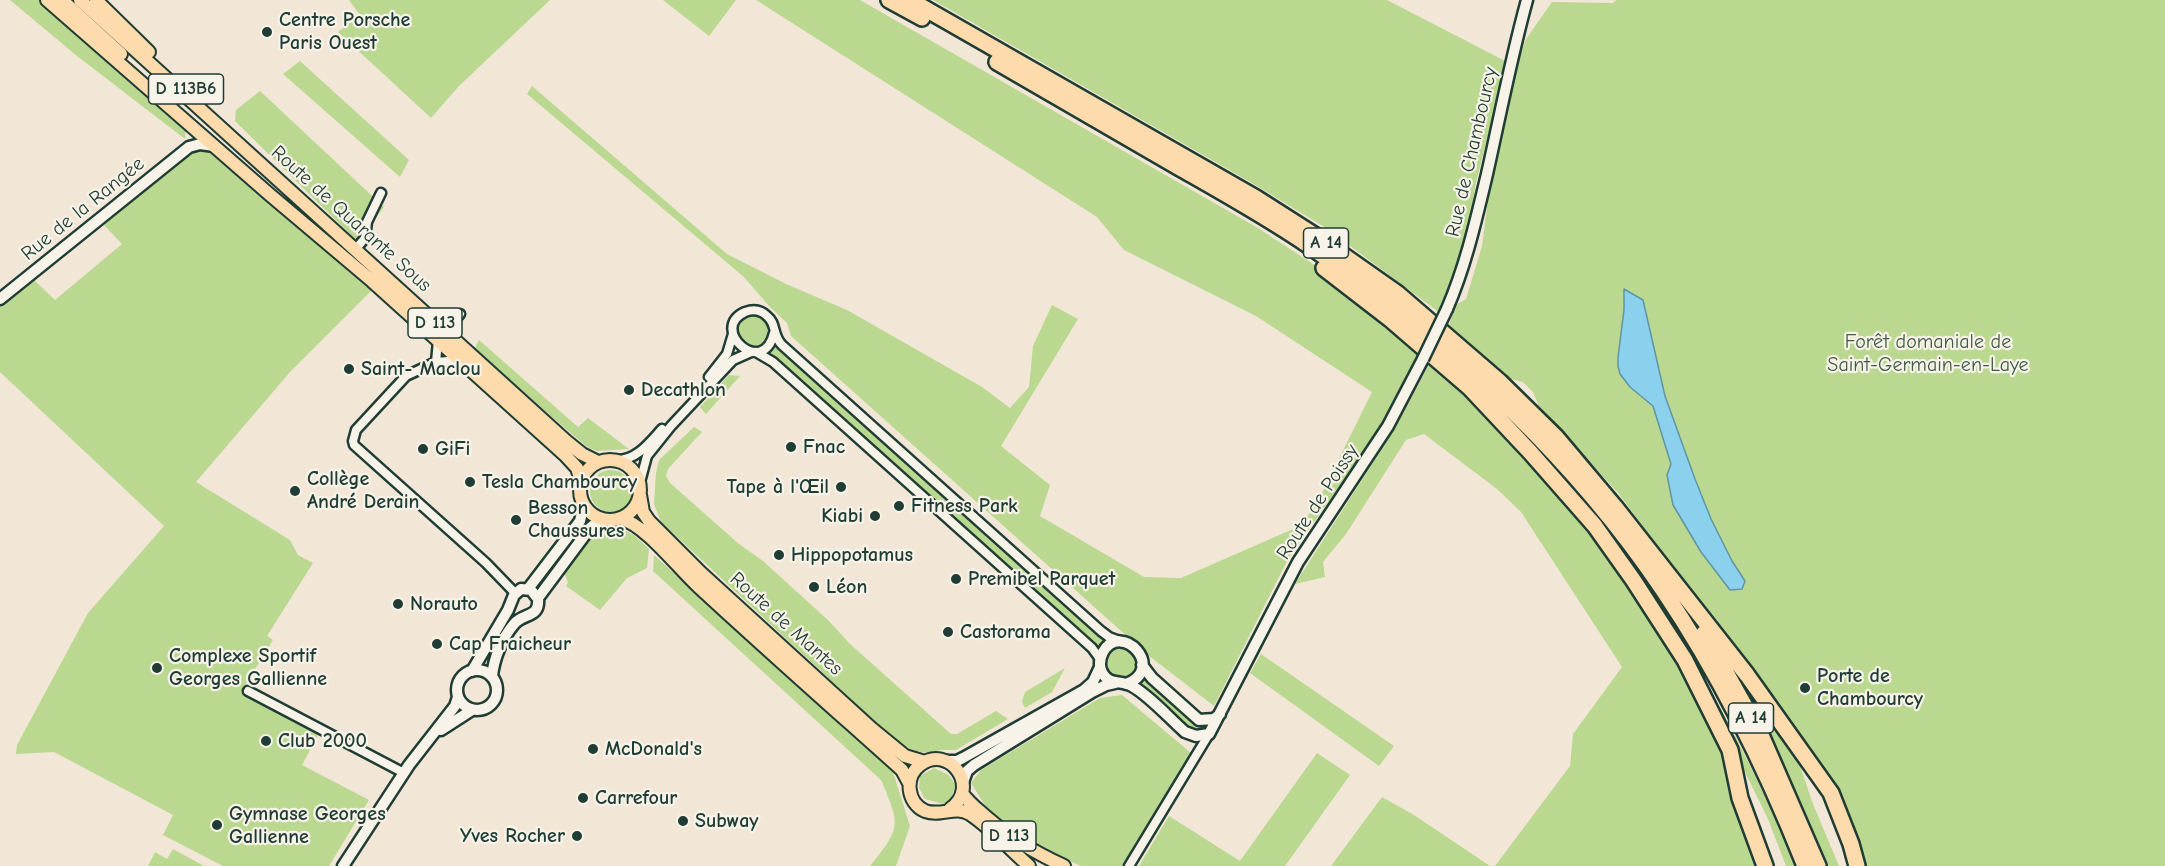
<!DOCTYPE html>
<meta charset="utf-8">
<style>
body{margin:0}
canvas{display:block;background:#f2e6d7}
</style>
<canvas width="2165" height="866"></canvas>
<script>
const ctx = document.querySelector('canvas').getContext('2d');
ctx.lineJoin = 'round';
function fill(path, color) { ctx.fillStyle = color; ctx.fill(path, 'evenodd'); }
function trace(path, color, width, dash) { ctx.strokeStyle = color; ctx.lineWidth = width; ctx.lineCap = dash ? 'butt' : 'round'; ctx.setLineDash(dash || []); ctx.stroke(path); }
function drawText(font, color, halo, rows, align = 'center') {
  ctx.font = font + ' "Comic Neue",sans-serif'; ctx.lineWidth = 4.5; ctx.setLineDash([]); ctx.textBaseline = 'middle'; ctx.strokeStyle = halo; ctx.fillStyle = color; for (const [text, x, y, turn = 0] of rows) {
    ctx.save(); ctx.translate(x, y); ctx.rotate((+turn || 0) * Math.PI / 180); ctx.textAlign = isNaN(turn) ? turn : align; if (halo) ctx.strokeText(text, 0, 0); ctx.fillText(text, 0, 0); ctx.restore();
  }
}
const green = new Path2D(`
 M10,0h35l141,125 -1,14 -108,-83z
 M349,0h201l-91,86 -28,32 -93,-86 22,-17z
 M663,0h73l-27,36z
 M756,0h104l398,228 61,40 101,82 -35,68 -34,52 -62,87 -75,149 -66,-51 -357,-319 -4,-13 -18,-17 -25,-29 -217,-183 5,-8 195,168 59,30 61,26 135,77 28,21 19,-21 4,-41 19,-41 26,14 -77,127 49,39 -10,31 104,61 37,1 119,-52 16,-21 56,-113 -116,-76 -132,-66 -27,-33z
 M933,0h454l120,62 -31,120 -8,52 -11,42 -17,37 -114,-85 -74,-45z
 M1616,0h549v866h-304l-8,-32 -170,-252 -64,-88 -80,-88 -6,-14 -10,-10 -16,-4 -58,-53 7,-20 10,-6 16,-53 8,-61 28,-123 8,-23 26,-37 61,1z
 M300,61l109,99 -9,17 -117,-103z
 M260,91l124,116 -27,34 -122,-120 1,-11z
 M196,150l19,4 157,136 -82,82 -94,110 94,58 8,15 15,8 -46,73 6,4 -32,52 78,41 -17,32 67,35 -40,66h-106l-60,-31 10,-20 -119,-63 -38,2 1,-9 71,-132 76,-87 -164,-154v-67l32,-27 23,22 67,-56 -18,-19 69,-59z
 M738 331a15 15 0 1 1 30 0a15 15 0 1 1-30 0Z
 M479,340l99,87 10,-9 41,31 -32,2 -10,-4 -113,-97z
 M776,344l334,299 -8,9 -334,-299z
 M1432,359l39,36 139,159 49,73 68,127 9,60 22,52h-263l75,-100 3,-32 49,-67 -101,-155 -24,-23 -73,-55 -18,6 -60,94 -23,28 2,15 -30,7 99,-154z
 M729,375l11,1 -34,38 -6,-7z
 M694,427l8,5 -34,37 -2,7 4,7 69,61 24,17 66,60 21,23 101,90h6l39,-23 12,8 -52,31h-16l-11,3 -14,-2 -17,-8 -237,-221 -7,-18 2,-31 3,-13z
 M590 491a21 21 0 1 1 42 0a21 21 0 1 1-42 0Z
 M1590,509c86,109 152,229 206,357h-10l-18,-47 -76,-155z
 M625,530l10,6 14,13 -2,19 -20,10 -27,32 -34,-24 2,-3 -3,-9 29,-39h3l7,-4z
 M654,555l239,217 17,54 -14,40h-26c32,-39 30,-41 11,-86l-228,-209z
 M1107 662a15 15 0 1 1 30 0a15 15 0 1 1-30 0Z
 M1261,654l133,92 -15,20 -129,-93z
 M1727,657l70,100 16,47 26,62h-12l-46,-109z
 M1065,668l-13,24 -27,16 -3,-6 3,-10z
 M1144,675l52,46 5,9 -14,-1 -52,-45z
 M1122,695l69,58 -50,88 -8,6 -10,19h-42l-47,-21 -48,-38 -15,-24 10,-13 119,-72z
 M1317,753l33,22 -65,91h-146l30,-50 71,45z
 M934,768l15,7 7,11 -6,14 -7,4 -18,-5 -6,-11 1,-12z
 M1382,797l32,18 76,51h-159z
 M173,849l31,17h-56l7,-14 12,7z`);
const water = new Path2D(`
 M1624,289l19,11 22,96 30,83 16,40 21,42 13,20 -3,8 -12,1 -29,-38 -28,-47 -6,-30 4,-11 -18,-58 -23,-19 -10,-13 -2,-8v-9l6,-47z`);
const street = new Path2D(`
 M355,250l10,-12 2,-16 14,-29
 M445,332l15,-18
 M774,333c-11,46 -66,-4 -29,-21 8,-3 16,-2 22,4 10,8 5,19 15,29l319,286 8,6 13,5
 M756,352l17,10 319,286 8,11
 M460,360l-24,2 -30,14 -50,54 -3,11 1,4 132,118 29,30
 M436,362l2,-21
 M709,377l18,-23 6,-20
 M617,460c20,0 33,-18 45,-31
 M640,482l7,-26 24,-30 62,-66 18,-8
 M248,691l156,82
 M1129,866l80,-132`);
const secondary = new Path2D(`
 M0,299l189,-152 11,-3 14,2
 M1447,309c19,-44 29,-89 40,-135 13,-58 24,-116 40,-174
 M528,589l52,-68 4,-17
 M538,598l52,-70 9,-7 7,-1
 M1142,665l10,13 47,42 15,-1 6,-5
 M457 690a20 20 0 1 1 40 0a20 20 0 1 1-40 0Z
 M472,671l36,-61 6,-15 7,-6 10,1 7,9c2,19 -15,14 -24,25 -12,14 -20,34 -22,52
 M1126,684c41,-15 -4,-64 -23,-32 -3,6 -4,12 -2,18 6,16 20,10 31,16 18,10 37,32 53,46l11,4 13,-2 89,-172 90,-136 35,-67
 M441,730l31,-20
 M944,761h13l6,-3 121,-68 9,-8 7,-15
 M963,782l4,-11 7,-6 118,-73 14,-7 9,-2
 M343,866l66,-101 46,-59 3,-9`);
const primary = new Path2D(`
 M47,0l222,194 103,87 193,174 12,13 4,13
 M62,0l59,54
 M80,0l486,441 16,13 16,8
 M96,0l53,52
 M580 490a30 30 0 1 1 60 0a30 30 0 1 1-60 0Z
 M640,495l3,17 6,9 52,52 171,156 33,27 20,6
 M620,518c27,8 57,49 79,69 67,62 135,122 203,183l7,13
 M962,793c6,9 15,16 23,23 27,23 47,35 79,50
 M950,809c32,-22 -2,-66 -30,-44 -16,12 -13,38 5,46 16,6 30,-6 45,3 21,14 40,35 59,52`);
const highway = new Path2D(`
 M889,0l33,18
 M910,0l346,198 58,37 84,59 102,88 56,55 59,70 132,168 84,118 20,51 6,22
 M997,62c61,35 122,71 183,106 44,25 89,50 131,79 135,93 260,206 352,343 58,86 104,180 142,276
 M1324,268l66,51 80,69 61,65 64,73 39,55 51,79 45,90 10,48 25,68
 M1704,633l57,102 57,131`);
const secondaryBridge = new Path2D(`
 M1423,359l24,-50`);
const markers = [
 [267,32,6,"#1f3d34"],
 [349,369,6,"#1f3d34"],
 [629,390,6,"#1f3d34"],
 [791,447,6,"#1f3d34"],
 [423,449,6,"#1f3d34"],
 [470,482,6,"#1f3d34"],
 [841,487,6,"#1f3d34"],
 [295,491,6,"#1f3d34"],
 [899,506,6,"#1f3d34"],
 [875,516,6,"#1f3d34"],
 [516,520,6,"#1f3d34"],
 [779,555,6,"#1f3d34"],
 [956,579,6,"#1f3d34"],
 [814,587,6,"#1f3d34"],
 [398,604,6,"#1f3d34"],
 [948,632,6,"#1f3d34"],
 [437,644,6,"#1f3d34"],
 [157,668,6,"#1f3d34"],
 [1805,688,6,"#1f3d34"],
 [266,741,6,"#1f3d34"],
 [593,749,6,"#1f3d34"],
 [583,798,6,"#1f3d34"],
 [683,821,6,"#1f3d34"],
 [217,825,6,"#1f3d34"],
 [577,836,6,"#1f3d34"]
];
const shields = [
 [186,89,75],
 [1326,243,45],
 [435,323,54],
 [1751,718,45],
 [1009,836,54]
];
const shieldNames = [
 ["D 113B6",186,89],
 ["A 14",1326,243],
 ["D 113",435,323],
 ["A 14",1751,718],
 ["D 113",1009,836]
];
const poiNames = [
 ["Centre Porsche",279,20],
 ["Paris Ouest",279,43],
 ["Saint- Maclou",361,369],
 ["Decathlon",641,390],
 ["Fnac",803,447],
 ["GiFi",435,449],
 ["Collège",307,479],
 ["André Derain",307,502],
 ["Tesla Chambourcy",482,482],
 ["Tape à l'Œil",829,487,"right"],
 ["Fitness Park",911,506],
 ["Besson",528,508],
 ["Chaussures",528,531],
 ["Kiabi",863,516,"right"],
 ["Hippopotamus",791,555],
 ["Premibel Parquet",968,579],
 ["Léon",826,587],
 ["Norauto",410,604],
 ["Castorama",960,632],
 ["Cap Fraicheur",449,644],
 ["Complexe Sportif",169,656],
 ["Georges Gallienne",169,679],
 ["Porte de",1817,676],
 ["Chambourcy",1817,699],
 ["Club 2000",278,741],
 ["McDonald's",605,749],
 ["Carrefour",595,798],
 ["Gymnase Georges",229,814],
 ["Gallienne",229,837],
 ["Subway",695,821],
 ["Yves Rocher",565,836,"right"]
];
const streetNames = [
 ["Rue de Chambourcy",1472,152,-77],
 ["Rue de la Rangée",83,209,-39],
 ["Route de Quarante Sous",351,219,42],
 ["Route de Poissy",1318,502,-57],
 ["Route de Mantes",786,624,42]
];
const parkNames = [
 ["Forêt domaniale de",1928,342],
 ["Saint-Germain-en-Laye",1928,365]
];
fill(green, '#bad890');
fill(water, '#8bd0ed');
trace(water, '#6095a3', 1.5);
trace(street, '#1f3d34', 13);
trace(secondary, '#1f3d34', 15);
trace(primary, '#1f3d34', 16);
trace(highway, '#1f3d34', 20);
trace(street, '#f7f3e8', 8);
trace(secondary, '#f7f3e8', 10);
trace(primary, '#fedbac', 12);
trace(highway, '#fedbac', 15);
trace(secondaryBridge, '#1f3d34', 15, []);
trace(secondaryBridge, '#f7f3e8', 10);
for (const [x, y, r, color] of markers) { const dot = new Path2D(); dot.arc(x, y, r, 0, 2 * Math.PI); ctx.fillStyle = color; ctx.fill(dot); trace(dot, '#f7f3e8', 2); }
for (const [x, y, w] of shields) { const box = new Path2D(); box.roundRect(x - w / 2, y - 15, w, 30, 4.5); ctx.fillStyle = '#f7f3e8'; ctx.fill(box); trace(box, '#1f3d34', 1.5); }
drawText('bold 18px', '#1f3d34', null, shieldNames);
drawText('bold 20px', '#1f3d34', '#f7f3e8', poiNames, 'left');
drawText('20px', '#1f3d34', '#f7f3e8', streetNames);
drawText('20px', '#3e5c46', '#f7f3e8', parkNames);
</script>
